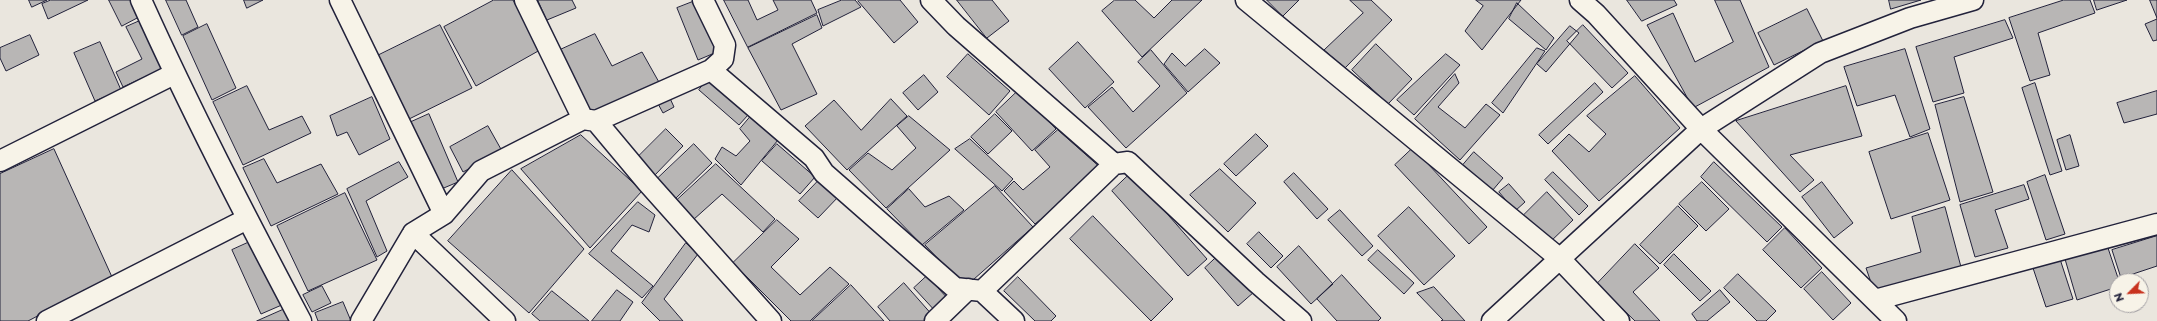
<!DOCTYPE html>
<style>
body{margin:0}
#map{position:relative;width:2157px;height:321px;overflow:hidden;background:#eae6de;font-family:"Playpen Sans",sans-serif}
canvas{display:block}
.north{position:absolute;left:2109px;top:273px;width:40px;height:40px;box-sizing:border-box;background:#f7f3e8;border:1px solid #a29fa3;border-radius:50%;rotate:246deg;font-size:11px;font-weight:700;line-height:16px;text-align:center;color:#22223b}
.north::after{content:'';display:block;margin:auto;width:14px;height:18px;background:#c8321e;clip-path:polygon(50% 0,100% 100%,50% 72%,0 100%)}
</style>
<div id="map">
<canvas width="2157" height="321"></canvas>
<div class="north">N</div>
</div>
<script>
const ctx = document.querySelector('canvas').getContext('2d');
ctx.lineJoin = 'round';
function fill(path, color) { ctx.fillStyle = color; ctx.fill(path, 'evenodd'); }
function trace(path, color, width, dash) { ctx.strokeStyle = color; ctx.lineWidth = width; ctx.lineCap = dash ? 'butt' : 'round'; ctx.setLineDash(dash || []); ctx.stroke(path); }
const building = new Path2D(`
 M29,0h18l-15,7z
 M51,0h37l-40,19 -6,-15z
 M109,0h22l8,17 -17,9z
 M166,0h20l12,27 -16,8z
 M244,0h19l-16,8z
 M494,0h19l27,50 -64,36 -32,-59z
 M538,0h34l4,8 -29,12z
 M724,0h24l9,20 21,-10 -5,-10h38l6,13 -69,34z
 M842,0h13l6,7 -38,19 -5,-16z
 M859,0h41l18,22 -24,21 -36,-42z
 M957,0h35l17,21 -22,17z
 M1115,0h20l19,18 18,-18h30l-60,57 -40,-46z
 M1267,0h32l-16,16z
 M1350,0h21l21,20 -47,48 -21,-18 39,-37z
 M1476,0h45l-39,50 -17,-19 18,-25z
 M1627,0h47l3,5 -35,16z
 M1715,0h25l29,67 -76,41 -46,-83 26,-12 22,49 38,-20z
 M1889,0h32l-30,9z
 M2064,0h26l5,13 -57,20 12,42 -20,6 -21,-63z
 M2094,0h33l-30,10z
 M2150,0h7v40l-4,1 -8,-17 12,-5z
 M695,1l22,51 -19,8 -21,-52z
 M1517,3l37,35 -8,12 -37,-31z
 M1807,9l16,32 -49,24 -16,-32z
 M817,15l5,13 -30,16 25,50 -36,16 -33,-62z
 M142,20l22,48 -41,19 -7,-15 26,-13 -16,-32z
 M2005,20l8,18 -59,19 10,36 -31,9 -17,-55z
 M207,24l29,64 -24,12 -29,-64z
 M440,25l32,63 -65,32 -32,-63z
 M1583,25l45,48 -16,15 -45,-47z
 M1570,26l9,7 -33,39 -9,-8z
 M595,34l17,32 30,-14 18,32 -68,33 -32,-67z
 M30,35l9,20 -33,16 -6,-13v-10z
 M100,42l21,48 -26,11 -21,-48z
 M1078,42l36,40 -29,26 -36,-39z
 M1376,44l36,35 -24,25 -36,-34z
 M1537,48l8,3 -42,62 -11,-10z
 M1205,49l15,14 -32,29 -24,-28 8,-11 13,13z
 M1905,49l25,80 -20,8 -15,-42 -38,11 -13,-39z
 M1151,50l36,43 -61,55 -38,-41 24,-20 21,25 27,-26 -22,-24z
 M968,54l42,37 -21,24 -42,-38z
 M1446,54l14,11 -46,50 -17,-15z
 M1455,74l4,9 -21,24 27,21 21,-24 14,11 -40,45 -45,-41z
 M924,75l14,17 -20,18 -15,-17z
 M1635,76l45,52 -81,73 -47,-50 17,-17 20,18 17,-18 -19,-18z
 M708,79l40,36 -9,10 -40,-35z
 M1595,83l8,9 -55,52 -9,-9z
 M2035,83l27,88 -12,4 -28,-87z
 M247,86l22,44 33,-14 9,17 -68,32 -30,-63z
 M1846,86l16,50 -72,19 24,25 -14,12 -64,-71z
 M1019,90l37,39 -24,22 -36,-39z
 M2157,91v23l-33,9 -7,-20z
 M668,94l6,13 -11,6 -7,-13z
 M372,97l18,42 -31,16 -12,-23 -10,4 -7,-20z
 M1964,97l29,95 -33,10 -25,-97z
 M891,99l16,17 -60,54 -42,-44 29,-26 27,30z
 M429,114l29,68 -19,8 -30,-67z
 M995,114l17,17 -24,23 -17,-17z
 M751,116l27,24 -37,45 -26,-26 7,-12 14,9 14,-15 -10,-12z
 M909,116l41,34 -64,58 -37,-38 19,-17 24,17 24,-22 -19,-22z
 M488,126l14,25 -39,21 -13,-25z
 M666,129l17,17 -30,31 -18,-17z
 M1058,130l44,39 -67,55 -31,-33 10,-10 9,9 27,-23 -15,-17z
 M1928,133l22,67 -59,19 -22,-67z
 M1256,134l12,12 -32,30 -12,-12z
 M581,135l61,56 -52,57 -69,-79z
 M2070,135l9,31 -13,4 -9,-30z
 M970,139l43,40 -11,12 -47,-42z
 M694,144l18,19 -38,37 -19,-19z
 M777,144l38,33 -15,17 -38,-33z
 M1413,148l74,79 -18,17 -74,-79z
 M54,149l58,128 -84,44h-28v-147z
 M1474,152l29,26 -11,13 -29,-26z
 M264,159l13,24 44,-19 17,30 -67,32 -28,-58z
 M399,162l9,15 -42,24 21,50 -10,6 -30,-68z
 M1714,162l68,65 -15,15 -66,-65z
 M716,164l59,55 -12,13 -41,-38 -29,26 -18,-18z
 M1220,169l36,34 -28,29 -38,-37z
 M512,170l72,79 -55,64 -81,-72z
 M1553,172l35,34 -9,9 -34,-35z
 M1131,173l76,86 -19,17 -76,-85z
 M1294,173l34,36 -11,10 -33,-37z
 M2045,175l20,59 -19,6 -19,-58z
 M822,177l18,18 -22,23 -19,-17z
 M1702,182l27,27 -23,22 -27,-27z
 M1822,182l31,41 -19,15 -32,-41z
 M1509,184l16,18 -10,9 -16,-19z
 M2024,185l5,14 -34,11 13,38 -33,9 -15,-52z
 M995,186l38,41 -68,60 -40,-42z
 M909,189l16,18 24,-11 15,14 -42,35 -35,-36z
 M1547,192l26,28 -24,23 -26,-27z
 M345,193l32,67 -69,31 -31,-65z
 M638,202l17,13 -6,17 -17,-7 -21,26 42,35 -11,12 -53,-44z
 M1678,206l20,20 -38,38 -20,-19z
 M1409,207l46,49 -31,29 -46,-49z
 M1945,207l16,60 -87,24 -8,-23 55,-16 -9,-35z
 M1340,210l33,36 -11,10 -34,-36z
 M1093,216l80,83 -22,22 -81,-82z
 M777,220l22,19 -28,28 29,28 30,-28 19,17 -39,37h-19l-58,-58z
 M1785,228l37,40 -21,20 -38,-38z
 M1259,232l24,24 -12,12 -24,-24z
 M2157,236v30l-36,12 -9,-28z
 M254,240l30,64 -23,10 -29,-64z
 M686,243l12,11 -34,45 19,22h-23l-18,-18z
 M1635,244l24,24 -26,24 27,29h-25l-38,-37z
 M2107,245l12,36 -2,6 -40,13 -12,-41z
 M1299,246l34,38 -22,20 -34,-37z
 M1378,250l36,33 -10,11 -36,-34z
 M1220,254l34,38 -16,14 -33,-38z
 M1674,254l37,37 -11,10 -36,-36z
 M2060,259l13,40 -27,8 -13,-39z
 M1822,272l29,31 -18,17 -29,-31z
 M1738,274l38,37 -10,10h-9l-33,-33z
 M1342,275l39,43 -3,3h-41l-20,-22z
 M927,276l23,25 -13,12 -23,-25z
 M1018,277l38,39 -5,5h-16l-31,-30z
 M904,283l30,34 -5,4h-39l-12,-14z
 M851,285l33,36h-72z
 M322,286l9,17 -19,9 -9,-17z
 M1434,287l31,34h-24l2,-1 -26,-27z
 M617,290l16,12 -13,19h-28z
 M1720,290l10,12 -23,19h-10l-5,-7z
 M552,291l37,30h-49l-8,-7z
 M343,302l8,19h-33l-3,-8z
 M287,308l6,13h-36z`);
const street = new Path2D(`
 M141,0c49,109 104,215 160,321
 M340,0l104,214
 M525,0l58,119
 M703,0l22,45 -2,14 -12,11
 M931,0l25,26 158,138 14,-2 128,120 45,39
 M1246,0l313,258 60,63
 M1580,0l16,14 105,115 195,192
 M596,121l51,61 124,139
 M0,161l174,-87
 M413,233l92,88
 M982,291l132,-127
 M1875,300l282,-76
 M47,321l200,-102
 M361,321l52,-88 31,-19 37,-43 102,-52 13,2 115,-51 103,88 10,15 131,115 27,3 32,30
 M935,321l33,-32
 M1492,321l209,-192 119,-76 90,-35 63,-18`);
fill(building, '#b8b6b5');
trace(building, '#22223b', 1);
trace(street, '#22223b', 23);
trace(street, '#f7f3e8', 20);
</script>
